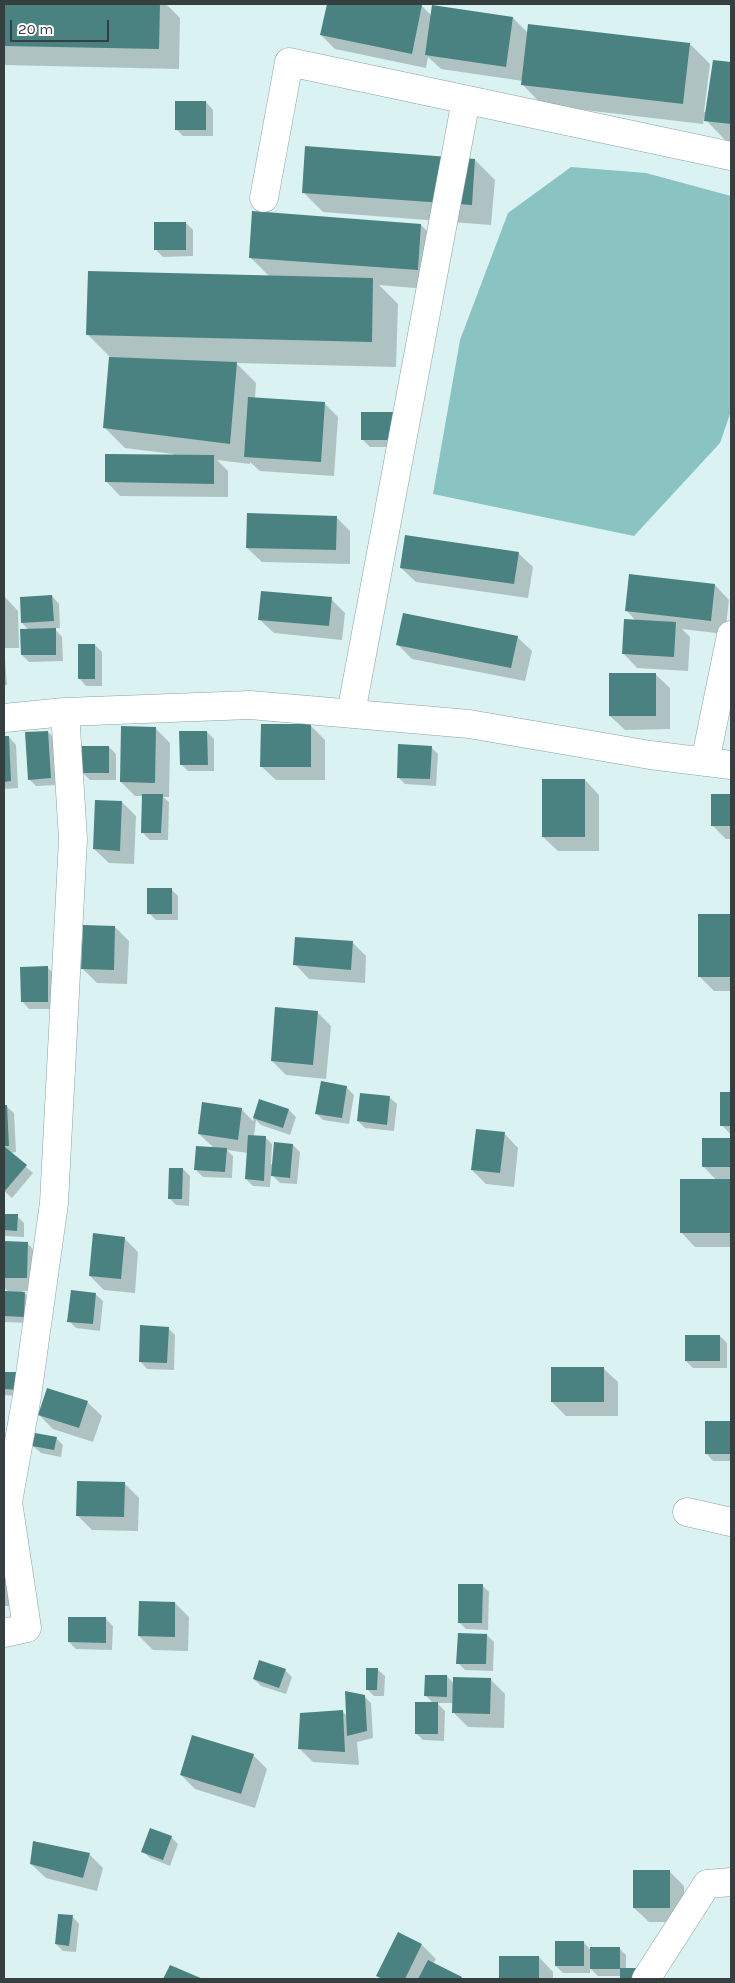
<!DOCTYPE html>
<style>
body{margin:0}
#map{position:relative;width:735px;height:1983px;overflow:hidden;background:#daf3f2;font-family:Karla,sans-serif}
canvas{display:block}
.frame{position:absolute;inset:0;border:5px solid #363f3f;pointer-events:none}
.scale{position:absolute;left:10px;top:20px;width:99px;height:22px;box-sizing:border-box;border:2px solid #363f3f;border-top:0;padding-left:6px;font-size:15px;line-height:18px;white-space:nowrap;color:#363f3f;-webkit-text-stroke:4px #fff;paint-order:stroke}
</style>
<div id="map">
<canvas width="735" height="1983"></canvas>
<div class="frame"></div>
<div class="scale">20 m</div>
</div>
<script>
const ctx = document.querySelector('canvas').getContext('2d');
ctx.lineJoin = 'round';
function fill(path, color) { ctx.fillStyle = color; ctx.fill(path, 'evenodd'); }
function trace(path, color, width, dash) { ctx.strokeStyle = color; ctx.lineWidth = width; ctx.lineCap = dash ? 'butt' : 'round'; ctx.setLineDash(dash || []); ctx.stroke(path); }
const water = new Path2D(`
 M571,167l75,6 85,23v215l-11,32 -86,93 -201,-42 27,-154 48,-127z`);
const shadow = new Path2D(`
 M4,4h162l14,14 -1,51 -175,-4z
 M328,4h83l11,2 10,10 81,2 16,16 161,10 20,20 -6,48h3l7,-51 17,3v77h-5l-22,-23 -1,6 -161,-19 -20,-21 1,-3 -82,-12 -13,-12 -2,11 -91,-19 -14,-14z
 M206,102l7,8v26h-30l-7,-7z
 M475,160l20,20 -4,45 -168,-13 -20,-20z
 M186,223l7,7v26l-30,1 -7,-7z
 M421,225l20,20 -3,45 -59,-5 19,19 -2,63 -160,-4 20,20 -1,16 69,4 14,14 -4,59 -74,-5 -10,-9v2l-33,-4 11,11v26l-108,-1 -14,-15 67,-25v-2l-48,-6 -21,-21 6,-70 -22,-22 181,-59 -19,-19z
 M393,413l7,7v27h-30l-7,-7z
 M336,517l14,14v33l-88,-2 -15,-14z
 M518,553l15,14 -5,31 -112,-16 -15,-14z
 M715,585l14,15 -4,34 -43,-5 8,8 -2,34 -51,-3 -14,-15 13,-32 -10,-11z
 M4,596l14,15 1,37h-15z
 M52,596l7,8 1,24h-6l8,9 1,24 -34,1 -7,-7 7,-25 -7,-7z
 M331,599l14,14 -3,27 -68,-7 -15,-14z
 M517,637l15,14 -7,30 -113,-22 -15,-15z
 M95,645l7,7v34h-16l-7,-8z
 M4,658l1,2 2,25h-3z
 M655,674l15,14v41l-45,1 -15,-14z
 M310,725l15,15v40h-49l-15,-14z
 M156,729l14,14 -1,54h-6l6,5 -1,38h-18l-7,-7v-37h-8l-14,-14z
 M48,732l7,7 2,46 -21,1 -7,-7z
 M207,732l7,7v32h-26l-7,-7z
 M9,737l7,8 2,43 -14,1v-51z
 M109,747l7,7v26h-26l-7,-7z
 M431,747l7,7 -2,32 -31,-2 -7,-7z
 M585,780l14,15v56h-41l-15,-14z
 M712,795h19v44h-5l-14,-14z
 M122,802l14,14 -2,48 -25,-1 -15,-14z
 M171,889l7,7v24h-22l-7,-7z
 M699,915h32v76h-17l-15,-15z
 M115,927l14,14 -2,43 -30,-1 -14,-14z
 M352,942l14,14 -1,27 -56,-4 -14,-15z
 M47,967l7,7v35h-25l-7,-8z
 M317,1012l14,14 -5,53 -40,-4 -14,-14z
 M347,1088l7,7 -5,29 -26,-4 -7,-7z
 M722,1094h9v41l-9,-10z
 M389,1097l8,7 -3,27 -29,-3 -7,-7z
 M259,1100l30,10 7,7 -6,18 -29,-10 -5,-5 -2,16 11,1 7,7 -1,20h3l19,-19 7,7 -3,32 -17,-1 -9,-9 -1,13 -17,-1 -7,-7 2,-26 -21,-3 6,6 -1,22 -29,-1 -7,-7 18,-22 -15,-14 42,-25 12,12z
 M4,1106h2l8,7 2,39 -6,1 23,20 -21,25 -8,-7z
 M504,1133l14,15 -4,39 -28,-3 -14,-14z
 M703,1139h28v108h-36l-14,-15 36,-51 -14,-15z
 M183,1169l7,7 -1,30 -13,-1 -7,-7z
 M4,1215l13,1 7,7v14l-20,-1z
 M124,1238l14,14 -3,41 -31,-3 -14,-14z
 M4,1242l23,1 14,14v34h-19l10,10 -2,22 -26,-1v-30l5,1 -5,-6z
 M95,1294l8,7 -3,30 -24,-3 -7,-7z
 M168,1328l7,7 -1,35 -27,-1 -7,-8z
 M720,1336l7,7v25h-34l-7,-7z
 M603,1368l15,14v34h-52l-14,-14z
 M4,1373l14,1 7,22 -21,-1z
 M87,1402l15,14 -9,26 -40,-13 -14,-14z
 M706,1423h25v38h-18l-7,-8z
 M56,1438l7,7 -2,12 -20,-4 -8,-7z
 M125,1484l14,14 -1,33 -46,-1 -14,-14z
 M4,1549l11,57h-11z
 M482,1585l7,7 -1,38 -22,-1 -7,-7z
 M175,1603l14,14 -1,34 -35,-1 -14,-14z
 M106,1619l7,7 -1,24 -36,-1 -7,-7z
 M487,1635l7,7 -1,29 -28,-1 -7,-7z
 M377,1669l8,7 -1,20h-10l-7,-7z
 M285,1670l7,7 -6,17 -25,-8 -7,-7z
 M447,1676l7,8 37,-4 14,14 -1,34 -36,-1 -14,-14v-10h-17l8,8 -1,30 -21,-1 -7,-7 17,-30 -7,-7z
 M364,1696l7,7 2,35 -16,4 2,23 -46,-3 -14,-14 43,-37 5,5z
 M253,1755l14,14 -12,39 -60,-19 -14,-14z
 M171,1837l7,7 -8,22 -20,-8 -7,-7z
 M89,1854l14,14 -6,23 -51,-13 -15,-14z
 M669,1871l15,15v36h-35l-15,-14z
 M72,1916l7,8 -3,28 -13,-1 -7,-7z
 M583,1942l8,8 28,-2 7,7v14l34,10h-39v-3h-23l-8,-8v5h-27l-7,-7z
 M422,1945l14,14 -3,5 29,15h-81l-3,-3z
 M500,1957h39l14,15v7h-53z`);
const building = new Path2D(`
 M4,4h156l-1,45 -155,-3z
 M327,4l95,1 -10,49 -92,-19z
 M432,5l81,12 -7,50 -81,-12z
 M528,24l162,19 -7,61 -162,-19z
 M713,60l18,2v62l-27,-3z
 M175,101h31v29h-31z
 M305,146l170,13 -3,46 -170,-12z
 M252,211l169,13 -3,46 -169,-12z
 M154,222h32v28h-32z
 M88,271l285,7 -1,64 -286,-7z
 M109,357l128,5 -7,82 -127,-16z
 M248,397l77,5 -4,60 -77,-5z
 M361,412h32v28h-32z
 M105,454l109,1v29l-109,-2z
 M247,513l90,3 -1,34 -90,-2z
 M405,535l114,17 -5,32 -114,-16z
 M629,574l86,10 -4,37 -86,-10z
 M261,591l71,6 -3,29 -71,-6z
 M52,595l2,26 -33,2 -1,-26z
 M403,613l115,23 -7,32 -115,-23z
 M624,619l52,3 -2,35 -52,-3z
 M56,628v27h-35l-1,-26z
 M78,644h17v35h-17z
 M609,673h47v43h-47z
 M261,724h50v43h-51z
 M121,726l35,1 -1,56 -35,-1z
 M48,731l3,47 -23,2 -3,-48z
 M179,731h28l1,34h-28z
 M4,736h5l2,45 -7,1z
 M398,744l34,2 -2,33 -33,-1z
 M82,746h27v27h-27z
 M542,779h43v58h-43z
 M142,794h21l-2,39h-20z
 M711,794h20v32h-20z
 M95,800l27,1 -2,50 -27,-2z
 M147,888h25v26h-25z
 M698,914h33v63h-33z
 M83,925l32,1 -1,44 -33,-1z
 M295,937l58,4 -2,29 -58,-5z
 M48,966v36h-27l-1,-35z
 M275,1007l43,4 -5,54 -42,-4z
 M321,1081l26,5 -5,32 -27,-4z
 M720,1092h11v34h-11z
 M360,1093l30,3 -3,29 -30,-4z
 M259,1099l30,10 -6,19 -30,-10z
 M202,1102l40,6 -4,32 -40,-6z
 M4,1105h3l2,41h-5z
 M476,1129l29,3 -5,41 -29,-3z
 M248,1135l18,1 -2,45 -19,-2z
 M702,1138h29v29h-29z
 M274,1142l19,2 -3,34 -19,-2z
 M196,1146l31,2 -2,24 -31,-2z
 M5,1147l22,18 -23,27v-43z
 M169,1168h14l-1,31h-14z
 M680,1179h51v54h-51z
 M4,1214h14l-1,17 -13,-1z
 M93,1233l32,4 -4,42 -32,-3z
 M4,1241l24,1 -1,36h-23z
 M71,1290l25,3 -3,31 -26,-2z
 M4,1291l21,1 -1,25 -20,-1z
 M140,1325l29,2 -2,36 -28,-1z
 M685,1335h35v26h-35z
 M551,1367h53v35h-53z
 M4,1372h15v18l-15,-1z
 M47,1388l41,13 -9,27 -41,-13z
 M705,1421h26v33h-26z
 M35,1433l22,4 -3,13 -22,-4z
 M77,1481l48,1 -1,35 -48,-1z
 M458,1584h25l-1,39h-24z
 M139,1601l36,1v35l-37,-1z
 M68,1617h38v26l-38,-1z
 M458,1633l29,1 -1,30h-30z
 M259,1660l27,9 -7,19 -26,-9z
 M366,1668h12l-1,22h-11z
 M425,1675h22v22l-23,-1z
 M453,1677l38,1 -1,36 -38,-1z
 M345,1691l20,4 2,36 -20,5z
 M415,1702h23v32h-23z
 M343,1710l2,42 -47,-3 2,-36z
 M192,1735l62,19 -13,40 -61,-19z
 M150,1828l22,8 -9,24 -22,-8z
 M33,1841l57,12 -7,25 -53,-14z
 M633,1870h37v38h-37z
 M58,1914l15,1 -4,31 -14,-2z
 M398,1932l24,12 -17,35h-22l-7,-3z
 M555,1941h29v25h-29z
 M590,1947h30v22h-30z
 M499,1956h40v23h-40z
 M428,1960l34,17 -1,2h-43z
 M170,1965l33,14h-40z
 M620,1968h33v11h-33z`);
const minor = new Path2D(`
 M264,198l25,-136 442,94
 M351,713l115,-613
 M4,718l61,-6 185,-7 219,19 181,31 81,10
 M705,762l26,-127
 M687,1512l44,10
 M4,1633l23,-5 -19,-126 19,-106 27,-193 19,-364 -8,-127
 M646,1979l61,-95 24,-2`);
fill(water, '#89c3c2');
fill(shadow, '#0003');
fill(building, '#4a8281');
trace(minor, '#8aa1a0', 29);
trace(minor, '#fff', 28);
</script>
